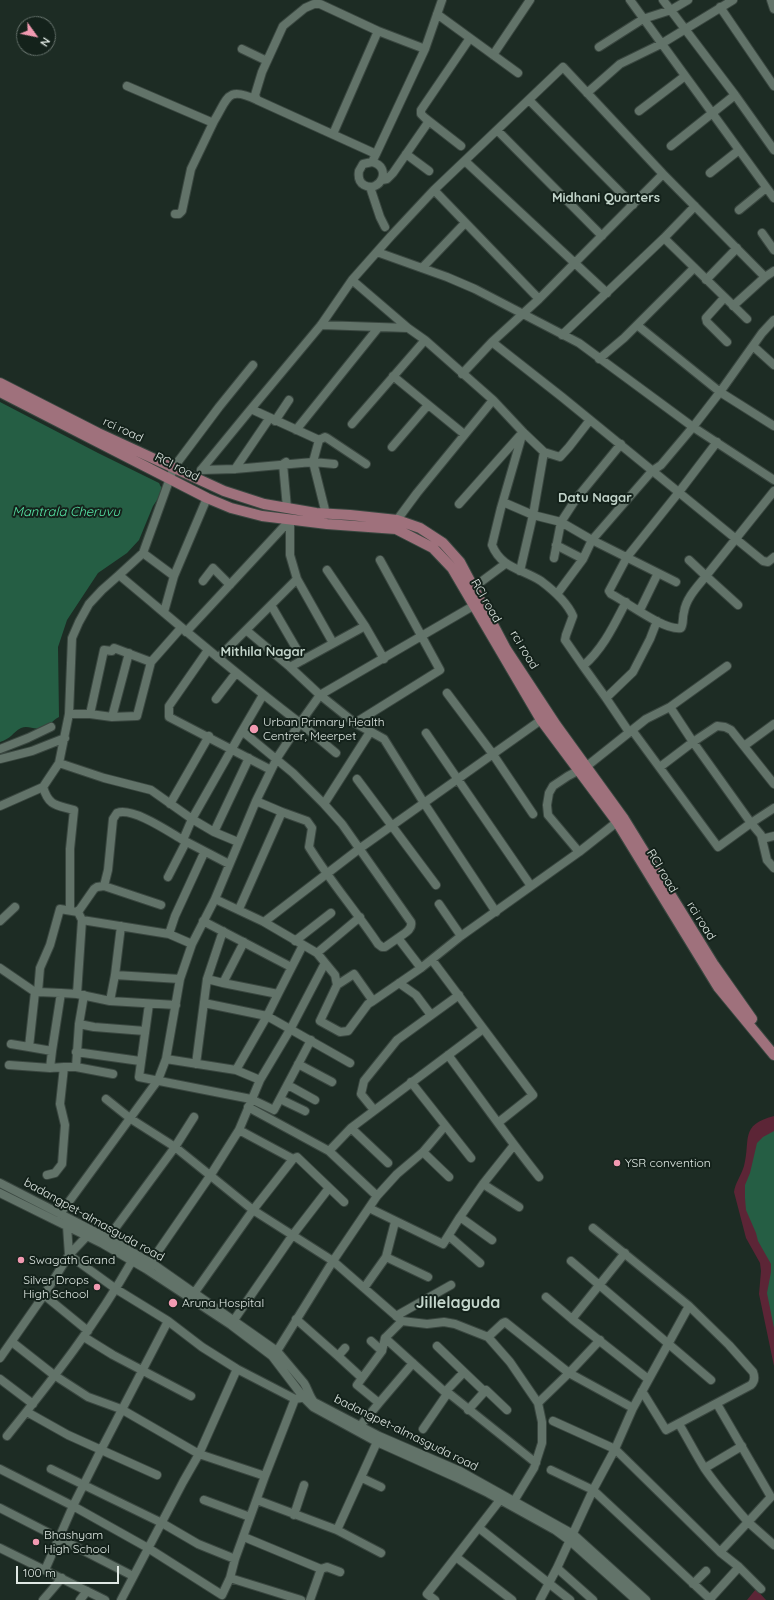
<!DOCTYPE html>
<style>
body{margin:0}
#map{position:relative;width:774px;height:1600px;overflow:hidden;background:#1d2c24;font-family:Quicksand,sans-serif}
canvas{display:block}
.north{position:absolute;left:16px;top:16px;width:40px;height:40px;box-sizing:border-box;background:#14221b;border:1px solid #65716b;border-radius:50%;rotate:123deg;font-size:11px;font-weight:700;line-height:16px;text-align:center;color:#dfe8e3}
.north::after{content:'';display:block;margin:auto;width:14px;height:18px;background:#f19ab1;clip-path:polygon(50% 0,100% 100%,50% 72%,0 100%)}
.scale{position:absolute;left:16px;top:1566px;width:103px;height:18px;box-sizing:border-box;border:2px solid #dfe8e3;border-top:0;padding-left:5px;font-size:12px;line-height:14px;white-space:nowrap;color:#dfe8e3;-webkit-text-stroke:3px #14221b;paint-order:stroke}
</style>
<div id="map">
<canvas width="774" height="1600"></canvas>
<div class="north">N</div>
<div class="scale">100 m</div>
</div>
<script>
const ctx = document.querySelector('canvas').getContext('2d');
ctx.lineJoin = 'round';
function fill(path, color) { ctx.fillStyle = color; ctx.fill(path, 'evenodd'); }
function trace(path, color, width, dash) { ctx.strokeStyle = color; ctx.lineWidth = width; ctx.lineCap = dash ? 'butt' : 'round'; ctx.setLineDash(dash || []); ctx.stroke(path); }
function drawText(font, color, halo, rows, align = 'center') {
  ctx.font = font + ' Quicksand,sans-serif'; ctx.lineWidth = 4; ctx.setLineDash([]); ctx.textBaseline = 'middle'; ctx.strokeStyle = halo; ctx.fillStyle = color; for (const [text, x, y, turn = 0] of rows) {
    ctx.save(); ctx.translate(x, y); ctx.rotate((+turn || 0) * Math.PI / 180); ctx.textAlign = isNaN(turn) ? turn : align; if (halo) ctx.strokeText(text, 0, 0); ctx.fillText(text, 0, 0); ctx.restore();
  }
}
const green = new Path2D(`
 M774,1116v250l-15,-72 2,-23 -1,-8 -14,-25 -12,-46c1,-9 7,-16 10,-26 7,-26 -5,-41 30,-50z
 M756,1589l10,11h-19z`);
const water = new Path2D(`
 M0,402l98,51 61,30 3,6 -1,5 -8,12 -14,34 -12,13 -29,20 -31,47 -9,27 1,70c-8,4 -9,10 -19,11 -6,2 -12,-3 -19,0 -9,5 -9,10 -21,14z
 M774,1131v197l-7,-35 4,-21v-8l-13,-23 -2,-8 -10,-23 -1,-12v-13l5,-12 7,-30 6,-6z`);
const minor = new Path2D(`
 M630,0l144,198
 M663,0l72,95 39,55
 M771,0l3,9
 M720,7l54,79
 M437,14l81,59
 M599,47l44,-28 28,-9 17,-10
 M242,49l25,12
 M493,55l37,-55
 M127,86l84,36 3,-1c14,-22 12,-36 43,-21
 M587,93l33,-29 41,-20 72,-44
 M529,100l104,105
 M639,111l46,-35
 M497,130l105,106
 M333,134l45,-103
 M461,146l-36,-28 -4,-4v-4l49,-72
 M671,146l64,-51
 M376,154l-119,-54 -2,-5 7,-23 21,-46 22,-18 9,-4h6l58,27 47,18
 M406,154l23,17
 M465,161l142,132
 M372,162c21,5 8,32 -8,23 -5,-3 -6,-8 -5,-14l4,-7 9,-2 4,-8 49,-105 17,-49
 M710,173l29,-23
 M382,180l5,-1 6,-6 36,-52
 M370,187l10,30 5,10
 M434,190l105,109
 M739,210l27,-22
 M175,214h4l3,-3 9,-42 23,-48
 M762,233l12,17
 M664,238l83,81
 M377,252l70,25 28,12 104,54 114,84 81,53
 M422,268l43,-45
 M352,280l56,48
 M706,280l31,-32
 M724,298l-18,20 1,4 20,20
 M733,306l32,-29 9,-6
 M321,325l87,3 17,12 68,60 30,32 -22,76 -9,37c9,23 30,24 49,36 12,9 26,21 32,35l-7,19 -1,5 18,26
 M637,325l83,67 54,34
 M562,335l102,-97 31,-32
 M492,342l70,55 201,164 5,1 6,-5
 M753,346l21,19
 M599,359l25,-21 70,-70
 M462,374l30,-32 47,-43 124,-125
 M393,376l71,58
 M275,421l14,-21
 M352,424l73,-84
 M296,430l82,-102
 M319,440l6,-3 2,1 39,26
 M621,444l-45,55 -15,23 31,18 84,42
 M392,447l36,-42
 M286,462l-3,2 4,44
 M235,469l34,-50
 M201,470l34,-1 78,-7 21,2
 M201,470l50,-61
 M503,502l30,13 28,7 -7,36
 M459,504l64,-72 21,20 16,5 9,-10 21,-27
 M326,514l-13,-52 6,-22 -68,-31 70,-84 31,-45 39,-44 43,-46 129,-123 100,107 102,103
 M290,521v34l7,24 36,64
 M396,524l1,-4 20,-27 76,-93
 M556,545l27,14
 M143,553l31,23
 M689,560l17,16c-8,10 -20,22 -22,36 -2,6 0,11 -3,16 -17,3 -54,-26 -70,-34l-2,-3 18,-34 52,-65 38,-50
 M327,570l38,56 19,33
 M520,571l13,-56 11,-63
 M203,581l10,-13 17,17
 M474,587l31,-23
 M557,594l26,-35 9,-19 60,-69 9,-6 32,-38 27,-35 42,-59 12,-13
 M271,605l32,55
 M738,605l-32,-29 68,-85
 M640,610l18,-37
 M164,612l10,-36 33,-78
 M246,630l44,37 30,28 35,28 29,16 40,64 72,109
 M186,632l104,-112
 M208,650l-39,56v11l102,53
 M218,658l79,-79
 M290,667l75,-41
 M447,693l45,60 41,61
 M263,695l-21,36 51,42 31,31 18,20 69,98c2,8 -8,12 -13,16
 M606,698l-23,-32c20,-17 31,-41 43,-64
 M216,699l20,-26
 M670,707l57,-41
 M69,714h21l22,3 25,-1 14,-54 30,-34
 M90,714l14,-64 8,1 2,-3 37,14
 M112,717l17,-64
 M355,723l85,-53 -60,-110
 M632,730l86,117 33,-24 10,12 6,25 7,8
 M629,732l-23,-34 27,-26 17,-33 7,-18
 M426,733l105,153
 M744,746l30,-22
 M0,749l28,-11 23,-11
 M336,753l-36,-30 20,-28 153,-89
 M0,759l32,-8 33,-13
 M59,763l45,15 47,12 41,29 22,13 24,10
 M660,767l33,-25 24,-16 8,1 6,3 43,54
 M357,779l79,106
 M43,787c6,20 14,18 31,23l-4,39v61
 M170,804l39,-68
 M324,804l46,-72
 M0,806l43,-19 16,-24 10,-49 3,-76 7,-16 10,-18 13,-14 17,-15
 M282,812l25,9 5,7 -3,19c21,34 47,64 69,97l4,3h3l13,-9 23,30
 M214,832l35,-74
 M762,839l12,-3
 M579,852l-31,-37 -1,-10 2,-12 4,-7 15,-10 19,-10 59,-47 24,-12 23,35 58,81 23,-15
 M229,864l-46,-24 9,-21 50,-88
 M168,877l18,-35
 M215,899l49,23 53,31 18,22 2,10
 M439,904l22,32
 M161,905l-57,-19 4,-16 5,-51 4,-6c16,-6 52,19 66,27
 M239,909l43,-97 -26,-11
 M78,912l16,-23 3,-2 7,-1
 M0,921l15,-14
 M203,921l88,46
 M264,922l95,-73 182,-129
 M169,934l6,-18 29,-63
 M295,941l36,-28
 M244,942l-21,41 55,11 25,-49
 M317,953l43,-36
 M432,960l101,135 -34,27
 M0,968l35,24
 M115,975l65,4
 M207,979l16,4
 M399,983l17,12 15,20
 M38,992l23,1 -9,58
 M61,993l16,1 33,7 66,4
 M77,994l5,-74
 M110,1001l5,-26 6,-49
 M373,1001l-19,-27 -17,11 -17,36 20,11 8,-1 20,-27 5,-3 48,-33 40,-32 118,-84 38,-30
 M204,1003l63,13 83,47
 M149,1004l-10,73 112,22 23,11 37,-70
 M79,1024l15,3 51,4
 M11,1044l18,3
 M76,1052l64,9
 M448,1055c30,40 59,82 91,122
 M166,1059l70,11 24,10
 M196,1064l11,-85 16,-48
 M298,1064l34,18
 M9,1065l41,3
 M64,1067h12l3,-43 5,-29
 M76,1067l37,7
 M236,1070l31,-54 11,-22
 M411,1082l60,76
 M288,1085l27,15
 M106,1099l25,20 44,28 78,63 80,51 69,60 25,3 17,-2 11,2 33,13 22,25 28,41 4,19v21l-8,25 -20,33
 M280,1099l25,12
 M248,1107l81,44 48,45
 M374,1110l-13,-16 3,-13 33,-41 62,-45
 M351,1128l37,35
 M239,1130l54,29 4,-2 47,45
 M329,1151l22,-23 132,-99
 M423,1152l26,25
 M47,1175l8,-2 7,-9 3,-39 -5,-21 4,-37 -14,1 2,-17 -23,-4 6,-55h3l2,-24 10,-23 10,-36 18,3 4,8 87,14 23,10
 M0,1183l115,59 41,24 121,85 27,32c4,6 5,13 10,19l65,34 81,35 113,63 73,66
 M483,1184l36,23
 M0,1193l103,51 43,25 85,56 41,31 32,42 9,9 64,35 78,35 33,16 67,37 15,11 66,59
 M369,1208l74,36 17,-27
 M60,1214l98,-134 8,-21 14,-80 12,-35 23,-45 41,-98 21,-43 23,-35c-62,-47 -121,-98 -181,-148l24,-22 31,-86 45,-60 34,-42
 M449,1236l31,27
 M108,1238l67,-91 19,-30
 M492,1240l-32,-23 23,-33 31,-39
 M625,1253l-53,66 76,60
 M69,1255l47,34 52,32 34,26 35,22 58,30 12,-2
 M69,1255l-2,-29 2,-4
 M386,1257l42,20
 M571,1261l140,119
 M150,1263l60,-87 29,-46 21,-50 31,-52 34,-65
 M364,1288l22,-31 9,-35
 M195,1292l58,-82 40,-51
 M44,1295l44,36
 M546,1297l26,22
 M396,1316l55,-31
 M296,1319l42,37 7,-8
 M234,1320l58,-84 37,-48
 M402,1321l-17,17 62,56 4,1 85,68
 M84,1337l29,18 78,41
 M488,1337l15,-14 2,-1 64,51 64,35
 M371,1341l11,10
 M12,1342l42,33 34,22 33,12 78,45 66,22 -30,83 -5,19 71,22
 M437,1346l27,26 -19,20
 M277,1351l56,-90 44,-65 20,-22 26,-22 22,-26
 M338,1356l24,22
 M0,1358l44,-63 25,-40 18,-19 2,-5
 M464,1372l21,20
 M0,1379l33,25
 M642,1391l24,39 85,-45c4,-4 4,-8 2,-13l-24,-27 -40,-39
 M379,1403l34,-40
 M538,1403l31,-30 31,-33
 M468,1410l18,-20 21,20
 M27,1412l41,23 89,40
 M553,1421l62,28 105,103
 M679,1424c9,15 17,31 26,45 13,19 28,36 43,53l23,-25 -54,-93
 M360,1426l19,-23 -22,-18 25,-34 3,-13
 M423,1429l24,-35
 M7,1436c45,-56 90,-113 125,-175
 M705,1468l37,-22
 M0,1469l73,37 75,42 74,47 8,-17
 M51,1469l111,54 36,21 37,15
 M551,1470l42,20 118,110
 M265,1476l30,-77
 M362,1478l19,9
 M204,1500l46,17
 M257,1500l80,30 44,23
 M0,1508l133,68
 M294,1515l10,-30
 M479,1528l91,72
 M337,1530l40,-88
 M244,1537l77,32 -11,31
 M0,1548l105,52
 M456,1557l56,43
 M739,1567l22,22
 M557,1568l36,32
 M321,1569l6,-2 13,5
 M45,1570l28,-64 28,-56 67,-129
 M693,1584l13,-13
 M710,1599l29,-32 -19,-15 28,-30 26,23
 M43,1600l19,-22
 M80,1600l7,-9
 M121,1600l62,-118 16,-28 38,-85
 M435,1600l-8,-6 73,-94
 M540,1600l17,-32 36,-78 22,-41 18,-41 56,-102 -96,-78`);
const major = new Path2D(`
 M0,383l98,50 126,58 40,13 52,9 34,2 47,5 23,8 23,15 17,19 46,87 50,76 68,94 90,146 38,54
 M0,392l207,106 24,10 31,8 65,8 69,5 37,19 19,20 89,152 76,102 101,165 56,68`);
const markers = [
 [254,729,5,"#f19ab1"],
 [617,1163,4,"#f19ab1"],
 [21,1260,4,"#f19ab1"],
 [97,1287,4,"#f19ab1"],
 [173,1303,5,"#f19ab1"],
 [36,1542,4,"#f19ab1"]
];
const streetNames = [
 ["rci road",123,430,25],
 ["RCI road",177,467,27],
 ["RCI road",486,601,60],
 ["rci road",524,650,59],
 ["RCI road",662,871,59],
 ["rci road",701,921,58],
 ["badangpet-almasguda road",94,1220,29],
 ["badangpet-almasguda road",406,1433,26]
];
const poiNames = [
 ["Urban Primary Health",263,722],
 ["Centrer, Meerpet",263,736],
 ["YSR convention",625,1163],
 ["Swagath Grand",29,1260],
 ["Silver Drops",89,1280,"right"],
 ["High School",89,1294,"right"],
 ["Aruna Hospital",182,1303],
 ["Bhashyam",44,1535],
 ["High School",44,1549]
];
const neighbourhoodNames = [
 ["Midhani Quarters",606,198],
 ["Datu Nagar",595,498],
 ["Mithila Nagar",263,652]
];
const waterNames = [
 ["Mantrala Cheruvu",66,512]
];
const districtNames = [
 ["Jillelaguda",458,1303]
];
fill(green, '#5c2536');
fill(water, '#255e44');
trace(minor, '#3a4740', 10);
trace(major, '#3a4740', 12);
trace(minor, '#627369', 8);
trace(major, '#9f717c', 10);
for (const [x, y, r, color] of markers) { const dot = new Path2D(); dot.arc(x, y, r, 0, 2 * Math.PI); ctx.fillStyle = color; ctx.fill(dot); trace(dot, '#14221b', 1.5); }
drawText('12px', '#dfe8e3', '#14221b', streetNames);
drawText('12px', '#dfe8e3', '#14221b', poiNames, 'left');
drawText('bold 13px', '#c3d5cb', '#14221b', neighbourhoodNames);
drawText('italic 13px', '#57e7a7', '#14221b', waterNames);
drawText('bold 16px', '#c3d5cb', '#14221b', districtNames);
</script>
